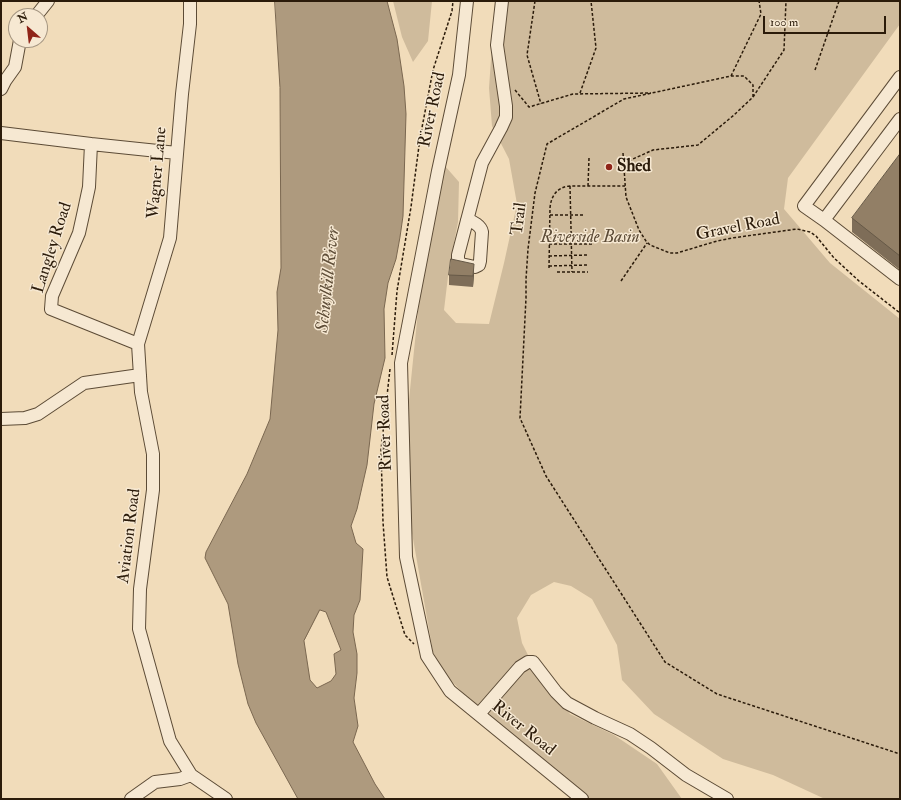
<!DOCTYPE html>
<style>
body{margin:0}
#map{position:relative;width:901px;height:800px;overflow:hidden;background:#f1dcba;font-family:"IM FELL Double Pica",serif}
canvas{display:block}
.frame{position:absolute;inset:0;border:2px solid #2b1b0a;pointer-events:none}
.north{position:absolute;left:8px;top:8px;width:40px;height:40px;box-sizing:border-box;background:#f6e8d2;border:1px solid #a59682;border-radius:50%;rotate:332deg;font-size:11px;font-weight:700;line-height:16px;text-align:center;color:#2b1b0a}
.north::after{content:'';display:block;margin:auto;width:14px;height:18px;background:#8f2418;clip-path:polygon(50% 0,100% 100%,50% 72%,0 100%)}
.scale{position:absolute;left:763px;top:16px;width:123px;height:18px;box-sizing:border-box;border:2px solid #2b1b0a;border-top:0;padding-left:5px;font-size:12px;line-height:14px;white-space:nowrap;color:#2b1b0a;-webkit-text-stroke:3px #f6e8d2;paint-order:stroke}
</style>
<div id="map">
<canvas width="901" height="800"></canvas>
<div class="frame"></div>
<div class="north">N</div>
<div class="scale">100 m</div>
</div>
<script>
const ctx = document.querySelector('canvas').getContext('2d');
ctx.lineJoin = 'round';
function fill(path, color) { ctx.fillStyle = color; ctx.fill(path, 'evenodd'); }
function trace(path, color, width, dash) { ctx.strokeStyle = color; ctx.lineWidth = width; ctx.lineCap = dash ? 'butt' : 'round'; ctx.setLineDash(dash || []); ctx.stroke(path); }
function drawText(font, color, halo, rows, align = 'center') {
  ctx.font = font + ' "IM FELL Double Pica",serif'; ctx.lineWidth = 3; ctx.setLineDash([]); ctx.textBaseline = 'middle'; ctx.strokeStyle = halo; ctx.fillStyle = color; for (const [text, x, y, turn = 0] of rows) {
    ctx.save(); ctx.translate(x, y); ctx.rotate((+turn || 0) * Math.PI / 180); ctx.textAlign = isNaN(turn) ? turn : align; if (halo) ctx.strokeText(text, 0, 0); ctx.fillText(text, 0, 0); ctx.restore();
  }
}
const green = new Path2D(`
 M393,1h39l-4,40 -15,21 -11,-25z
 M495,1h405v23l-112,154 -4,31 46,54 70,56v480h-75l-52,-24 -50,-16 -69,-45 -32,-34 -5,-35 -25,-46 -21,-13 -17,-4 -23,13 -14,23 5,25 13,26 35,45 44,21 43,29 25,35h-93l-98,-76 -47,-50 -11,-21 -27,-153v-70l15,-147 24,-116 14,16 -1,40 -9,46 -5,42 12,13 33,1 15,-61 13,-59 -8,-45 -17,-33 -3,-38z`);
const water = new Path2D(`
 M275,1h112l10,38 7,47 2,28 -3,102 -3,21 -4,22 -8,24 -4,26 1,49 -11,46 -7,61 -10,44 -6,17 5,17 7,6 -3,51 -6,15 -1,17 4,22v19l-3,25 4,28 -5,16 22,42 10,15h-87l-42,-76 -8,-19 -10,-40 -10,-60 -23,-46 1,-6 41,-78 23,-55 8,-89 -1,-38 4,-24 -1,-180zM320,610l6,2 15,38 -7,4 2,20 -5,7 -14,7 -7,-8 -6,-39z`);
const path = new Path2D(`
 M535,1l-8,54 14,49
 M815,70l24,-69
 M731,76l30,-62 -2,-13
 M515,90l14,17 44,-13 78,-1
 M580,93l16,-45 -5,-47
 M753,97l31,-47 2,-49
 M623,153l3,44 13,33 7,11 4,4 20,8h7l40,-12 15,-3 65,-9 13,3 6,4 18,22 25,23 41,32
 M624,163l29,-13 45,-5 36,-30 19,-18v-12l-9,-9h-13l-107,23 -77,45 -12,49 -7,56 -2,30v19l-6,120 26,58 119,186 52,32 183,60
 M570,186l2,86
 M588,186l1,-28
 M550,215h35
 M549,244h44
 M549,256l38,-1
 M549,266l39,-1
 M549,268l1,-60c1,-12 7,-21 20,-22h55
 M557,272h31
 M621,281l26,-38
 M392,355l5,-64 14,-84 9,-69 13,-68 19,-59 1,-10
 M390,369l-9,81 2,72 4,55 18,58 9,9`);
const minor = new Path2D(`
 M190,1v23l-8,70 -12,144 -32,106 3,48 12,62v36l-13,99 -1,40 31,112 21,34 35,24
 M467,1l-8,74 -21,96 -37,192 5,194 21,99 23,35 132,108
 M36,16l12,-15
 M1,89l4,-8 10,-14 5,-27
 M900,119l-76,101 76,59
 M1,133l90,11 -2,43 -6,28 -4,18 -27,63 -1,13 87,35
 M91,144l86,9
 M467,220c6,1 14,6 15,12l-2,29 -1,4 -4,2 -14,-3 -3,-4v-5l24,-92 19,-35 5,-11v-11l-9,-61 5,-44
 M824,220l-20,-14 96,-129
 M1,419l24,-1 13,-4 46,-31 56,-8
 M479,714l41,-47 8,-5h5l23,30 11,11 28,15 35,16 21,14 35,27 41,24
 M131,799l24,-17 25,-3 11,-4`);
const wall = new Path2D(`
 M900,154v116l-48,-38v-14z
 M474,274l-1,13 -24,-2v-10z`);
const shadedWall = new Path2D(`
 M474,264v10l-1,13v-11z`);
const building = new Path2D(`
 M900,154v102l-48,-38z
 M451,259l23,5 -1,12 -24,-1z`);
const markers = [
 [609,167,4,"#8f2418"]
];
const streetNames = [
 ["River Road",433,110,-78],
 ["Wagner Lane",158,173,-85],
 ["Trail",520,219,-83],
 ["Gravel Road",738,228,-11],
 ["Langley Road",53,248,-72],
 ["River Road",386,433,-92],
 ["Aviation Road",130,536,-83],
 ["River Road",523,729,39]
];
const poiNames = [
 ["Shed",617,167]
];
const parkNames = [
 ["Riverside Basin",590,238]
];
const waterNames = [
 ["Schuylkill River",329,280,-84]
];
fill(green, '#cfbb9c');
fill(water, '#ae9a7e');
trace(water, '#7a6750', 1);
trace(minor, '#5c4b36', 14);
trace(path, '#2b1b0a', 1.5, [3, 2]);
trace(minor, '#f6e8d2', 12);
fill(wall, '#7e6d58');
fill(shadedWall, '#665947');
fill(building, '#927f66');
trace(building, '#665947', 1);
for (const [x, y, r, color] of markers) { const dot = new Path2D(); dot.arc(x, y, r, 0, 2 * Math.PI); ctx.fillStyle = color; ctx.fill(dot); trace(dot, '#f6e8d2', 1.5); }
drawText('17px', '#2b1b0a', '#f6e8d2', streetNames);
drawText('bold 17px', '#2b1b0a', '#f6e8d2', poiNames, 'left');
drawText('italic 17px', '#5c4b36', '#f6e8d2', parkNames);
drawText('italic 18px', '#5f4e38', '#f6e8d2', waterNames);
</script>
